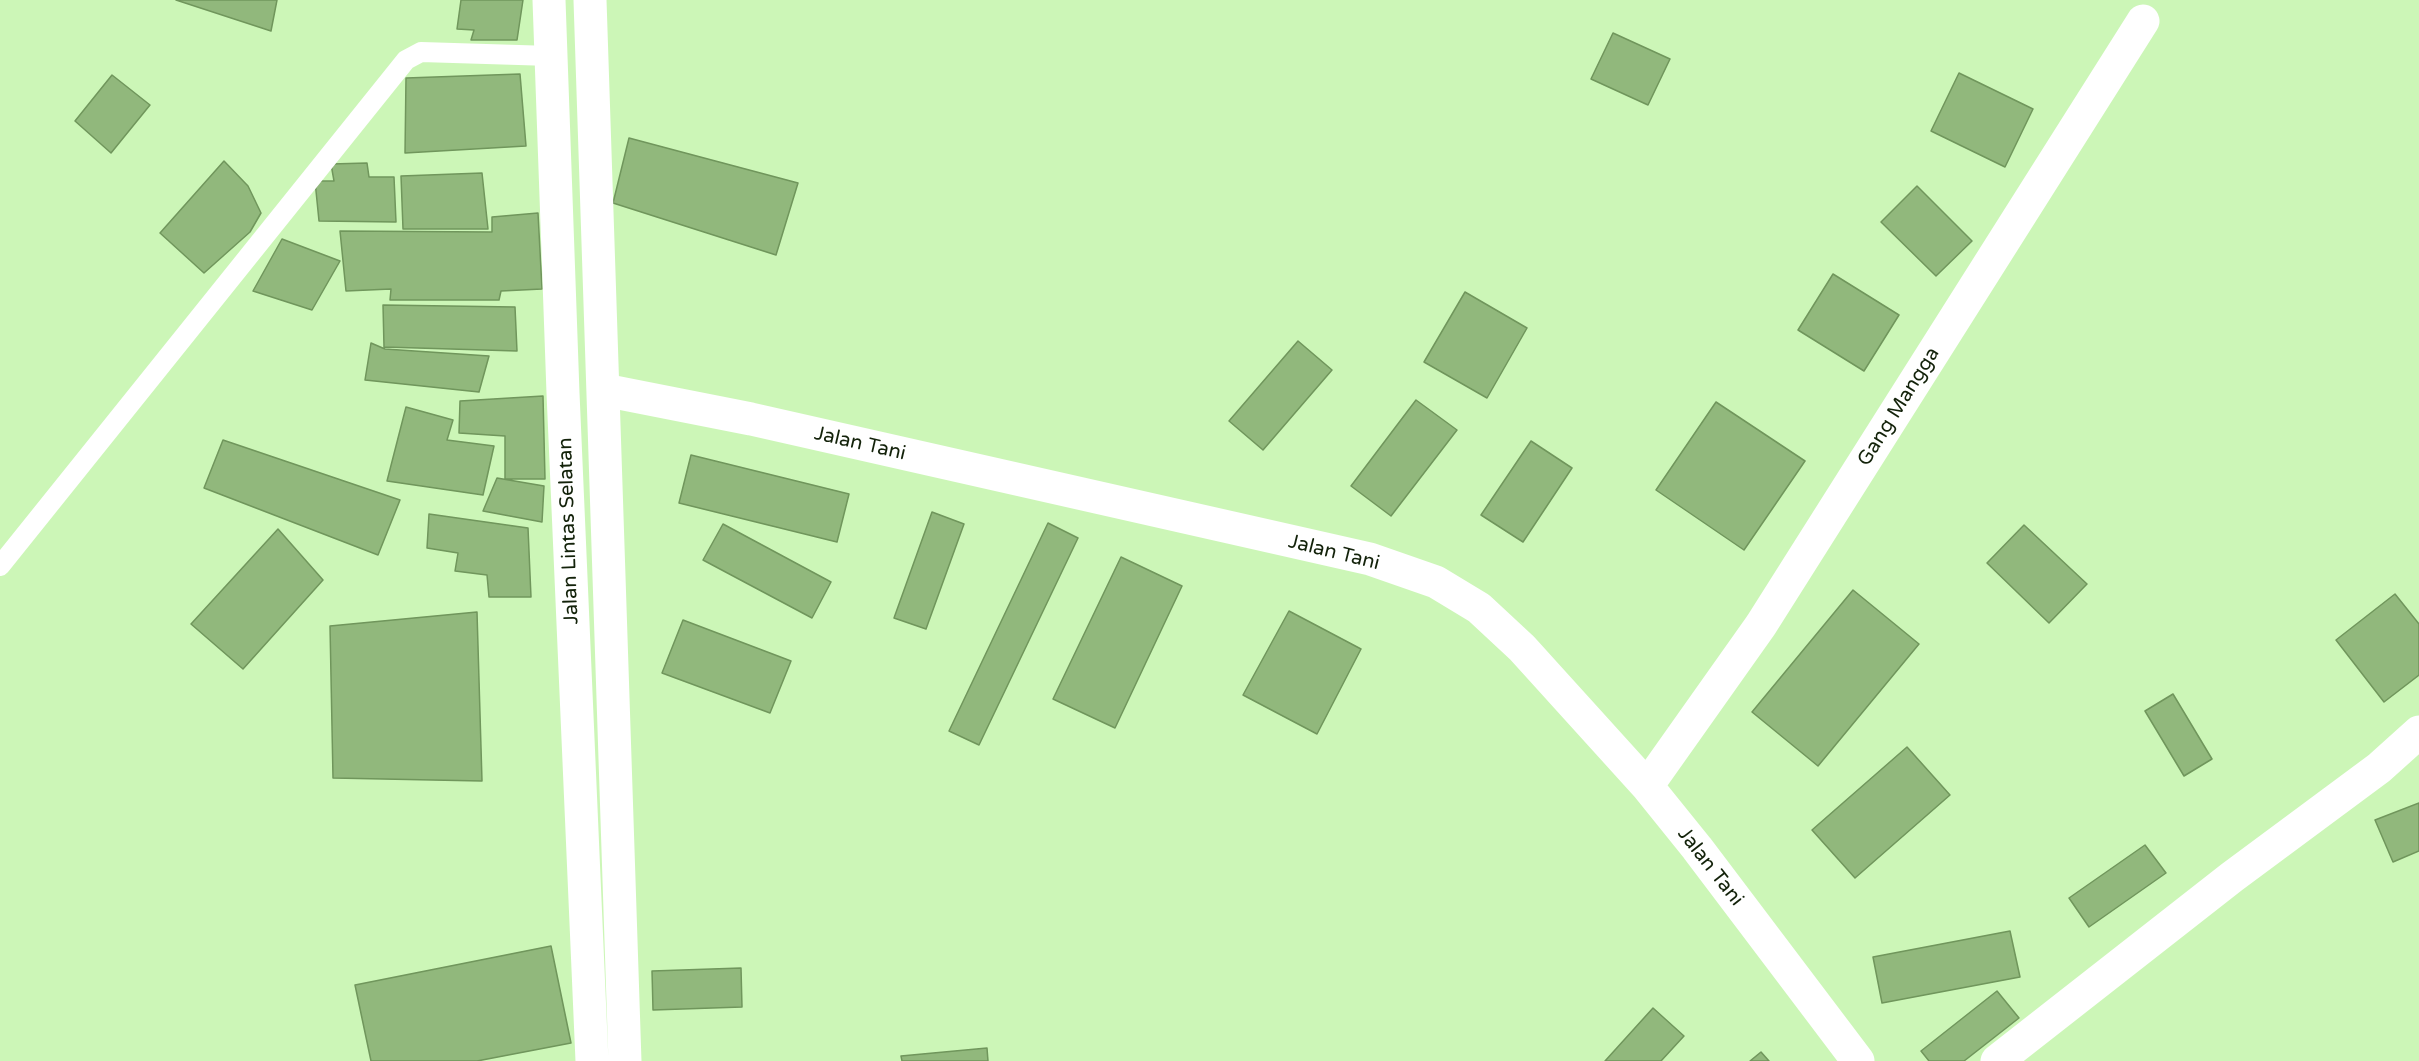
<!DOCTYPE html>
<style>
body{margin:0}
canvas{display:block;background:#ccf6b7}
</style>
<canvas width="2419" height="1061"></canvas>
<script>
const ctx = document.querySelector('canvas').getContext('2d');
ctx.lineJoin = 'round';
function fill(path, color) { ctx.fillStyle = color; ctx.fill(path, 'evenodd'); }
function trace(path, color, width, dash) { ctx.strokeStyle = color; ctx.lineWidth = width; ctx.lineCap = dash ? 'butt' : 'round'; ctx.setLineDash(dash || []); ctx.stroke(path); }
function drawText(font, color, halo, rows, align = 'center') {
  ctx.font = font + ' "Varela Round",sans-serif'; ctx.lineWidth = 4.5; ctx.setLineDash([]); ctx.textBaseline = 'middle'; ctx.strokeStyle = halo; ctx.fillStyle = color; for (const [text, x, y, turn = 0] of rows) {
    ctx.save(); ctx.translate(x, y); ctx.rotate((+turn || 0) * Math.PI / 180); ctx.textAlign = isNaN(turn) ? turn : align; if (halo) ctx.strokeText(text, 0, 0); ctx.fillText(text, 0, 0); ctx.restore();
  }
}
const building = new Path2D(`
 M176,0h101l-6,31z
 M461,0h62l-6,40h-46l3,-10 -17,-1z
 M1613,33l57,26 -22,46 -57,-26z
 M1959,73l74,36 -28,58 -74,-36z
 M520,74l6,72 -121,7 1,-75z
 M112,75l38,30 -39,48 -36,-32z
 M629,138l169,45 -22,72 -163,-52z
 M224,161l24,25 13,27 -11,19 -46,41 -44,-40z
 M367,163l2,14h25l2,45 -77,-1 -4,-40h19l-3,-17z
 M482,173l6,56h-85l-2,-53z
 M1917,186l55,55 -36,35 -55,-54z
 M538,213l4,76 -41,2 -2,9h-109l1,-11 -45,2 -6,-60 152,1v-15z
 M282,239l58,22 -28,49 -59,-19z
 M1833,274l66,41 -35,56 -66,-41z
 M1465,292l62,36 -40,70 -63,-36z
 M383,305l132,2 2,44 -133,-4z
 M1298,341l34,29 -69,80 -34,-29z
 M371,343l14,6 104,7 -10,36 -114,-12z
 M543,396l2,83h-40v-43l-46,-3 1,-32z
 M1416,400l41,30 -66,86 -40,-30z
 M1716,402l89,59 -61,89 -88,-60z
 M406,407l47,13 -6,20 47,6 -11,49 -96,-14z
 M223,440l177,60 -22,55 -174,-67z
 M1531,441l41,27 -49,74 -42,-27z
 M691,455l158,39 -12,48 -158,-39z
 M497,478l47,8 -2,36 -59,-11z
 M932,512l32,12 -38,105 -32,-11z
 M429,514l99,14 3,69h-42l-2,-22 -32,-4 3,-18 -31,-5z
 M1048,523l30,15 -99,207 -30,-14z
 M723,524l108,58 -19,36 -109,-58z
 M2024,525l63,59 -38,39 -62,-60z
 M278,529l45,51 -80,89 -52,-45z
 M1121,557l61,29 -67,142 -62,-29z
 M1853,590l66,54 -101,122 -66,-54z
 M2395,594l24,30v51l-35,27 -48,-62z
 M1289,611l72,38 -44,85 -74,-39z
 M477,612l5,169 -149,-3 -3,-152z
 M683,620l108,41 -21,52 -108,-40z
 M2173,694l39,65 -28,17 -39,-65z
 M1907,747l43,48 -95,83 -43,-48z
 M2419,803v48l-26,11 -18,-42z
 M2145,845l21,28 -77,54 -20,-29z
 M2010,931l10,46 -138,26 -9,-46z
 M551,946l20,97 -94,18h-106l-16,-76z
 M741,968l1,39 -89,3 -1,-39z
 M1997,991l22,27 -55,43h-35l-8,-10z
 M1653,1008l31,28 -23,25h-56z
 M987,1048l1,13h-86l-1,-5z
 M1761,1052l8,9h-19z`);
const service = new Path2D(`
 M0,566l406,-506 15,-8 130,4`);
const minor = new Path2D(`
 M604,390l147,29 619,140 66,23 43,26 43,40 125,138 50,62 161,213
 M1647,786l114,-161 382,-604
 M1997,1061l235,-184 147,-109 40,-36`);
const trunk = new Path2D(`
 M549,0l14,393 29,668
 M590,0l35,1061`);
const streetNames = [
 ["Gang Mangga",1899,407,-58],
 ["Jalan Tani",860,444,13],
 ["Jalan Lintas Selatan",569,531,-92],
 ["Jalan Tani",1334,553,14],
 ["Jalan Tani",1710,867,52]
];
fill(building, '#91b87c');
trace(building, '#70965c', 1.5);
trace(service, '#fff', 20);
trace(minor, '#fff', 33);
trace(trunk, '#fff', 33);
drawText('20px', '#13220a', '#fff', streetNames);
</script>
